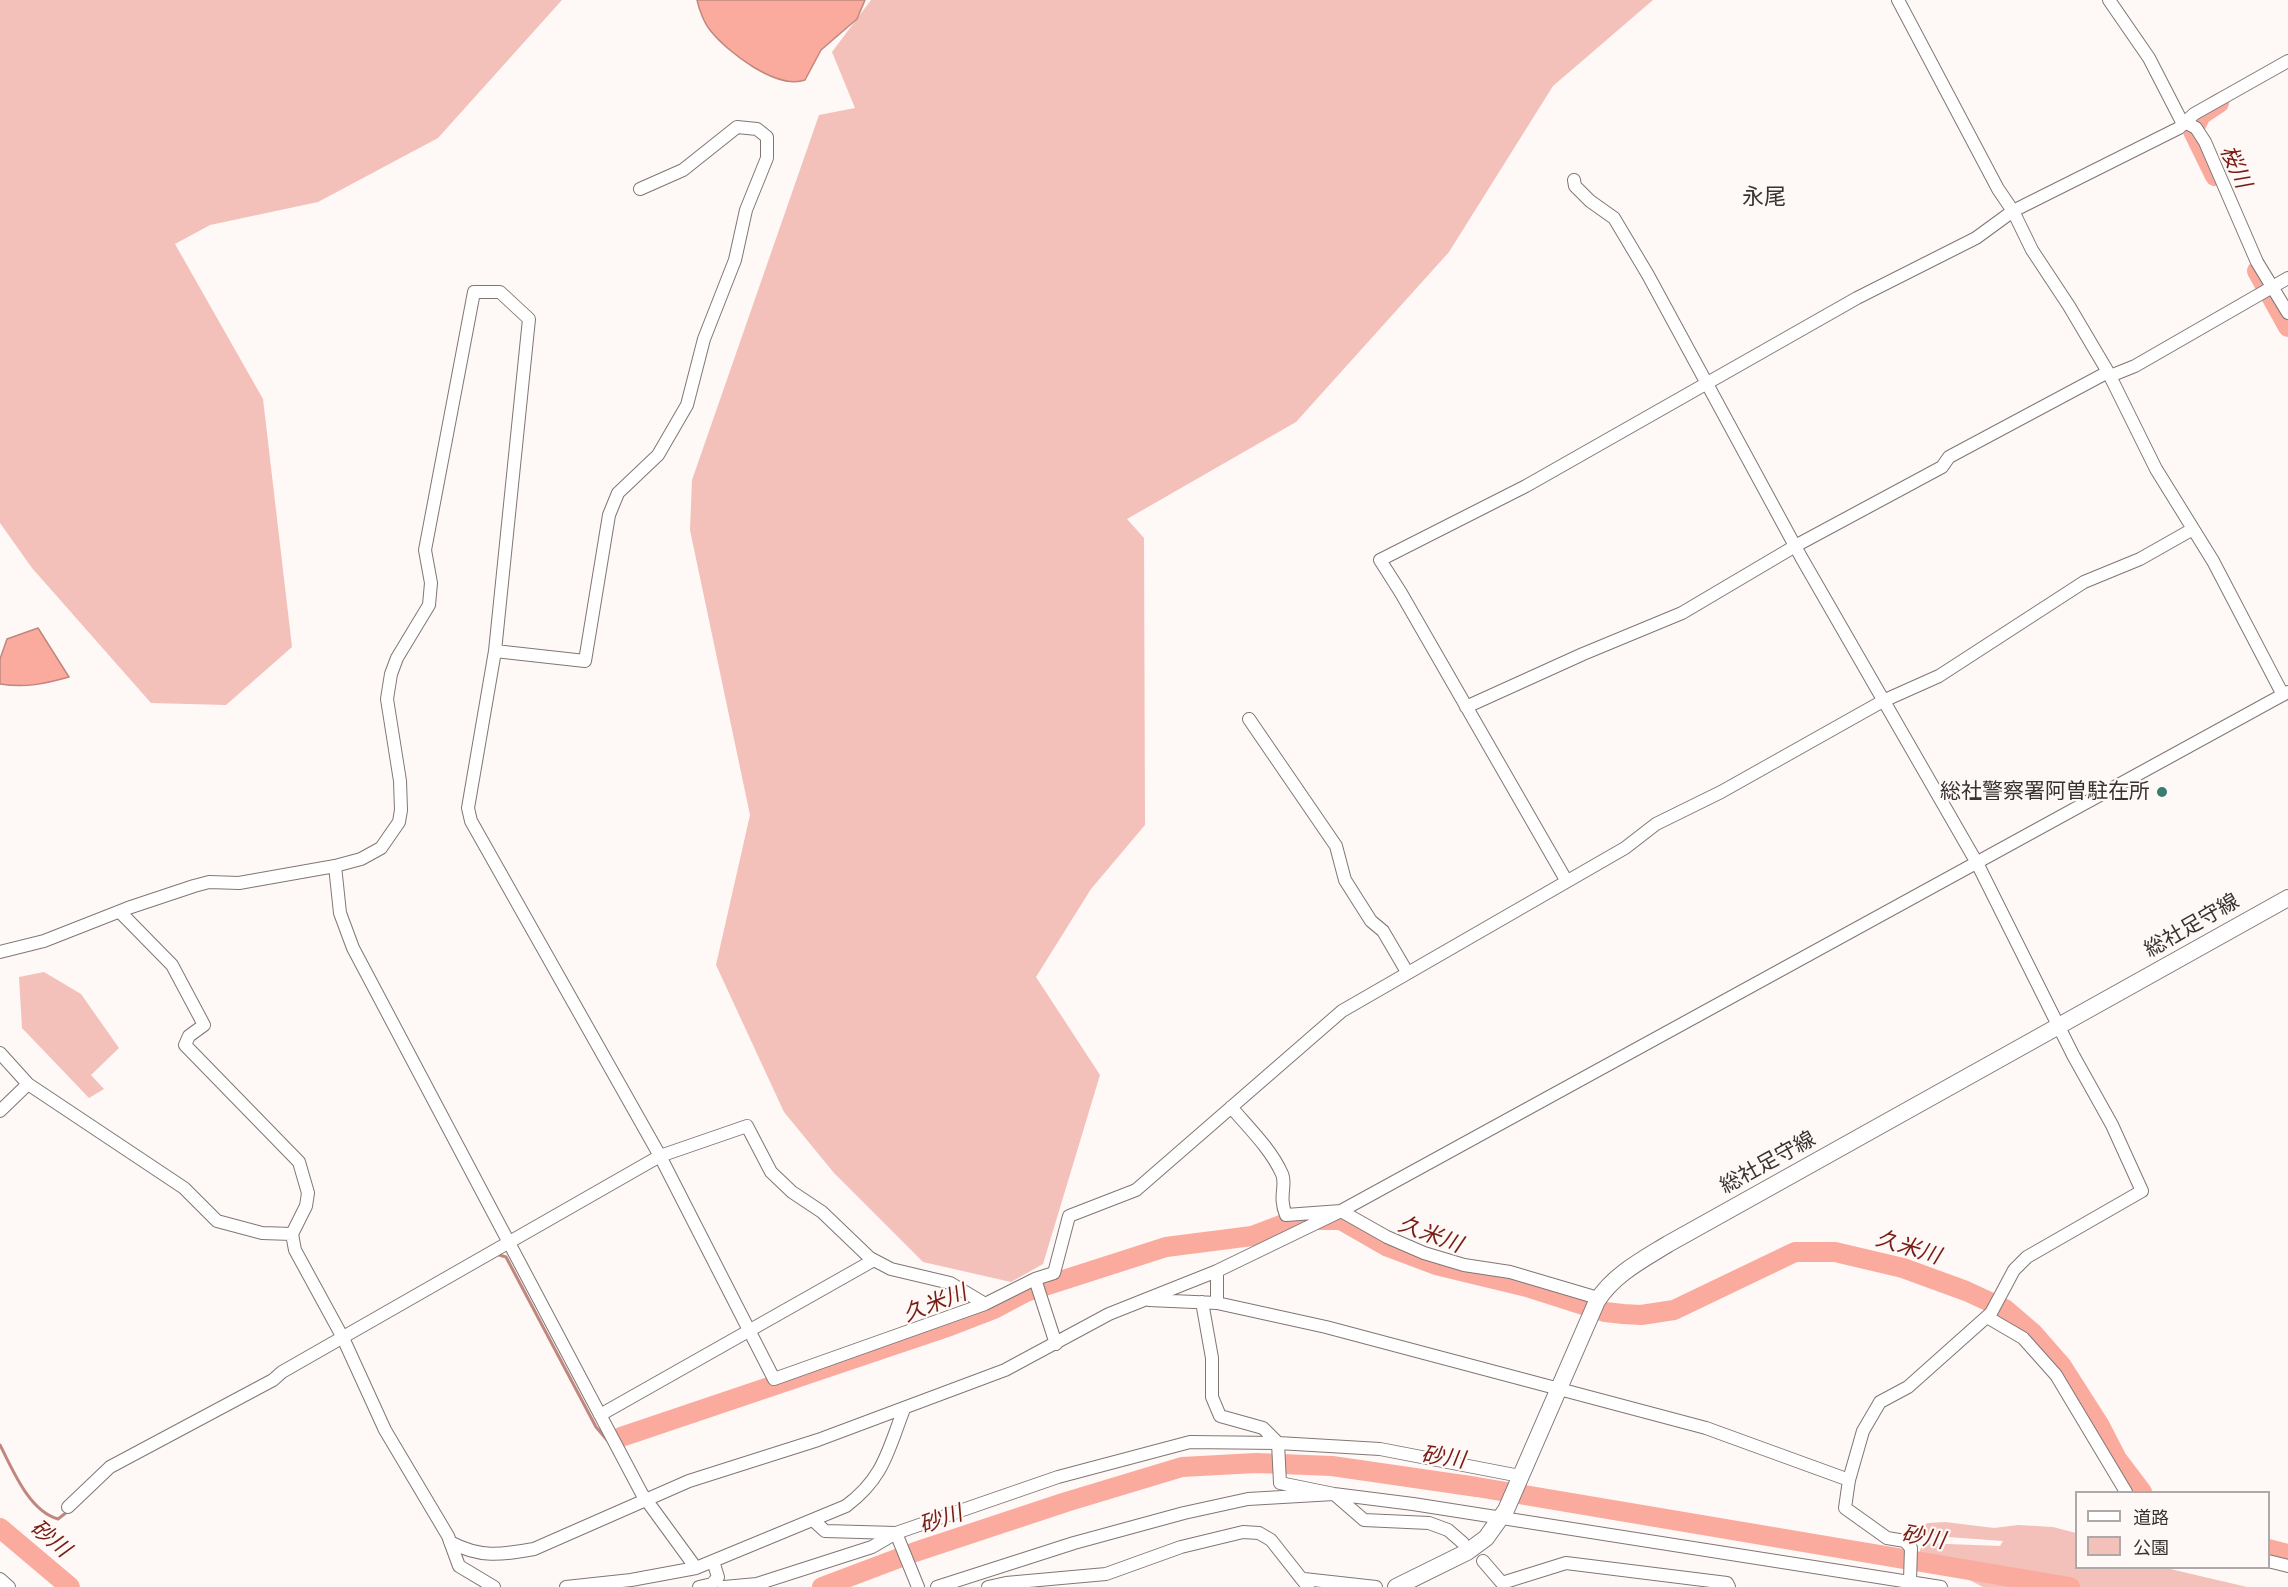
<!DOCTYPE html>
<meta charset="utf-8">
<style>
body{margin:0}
#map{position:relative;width:2288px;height:1587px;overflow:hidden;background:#fef8f7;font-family:"Noto Sans","Noto Sans JP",sans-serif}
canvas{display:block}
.legend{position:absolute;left:2075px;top:1491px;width:195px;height:78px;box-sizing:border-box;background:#fef8f7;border:2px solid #aea9a8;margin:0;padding:8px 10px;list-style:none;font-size:18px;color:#373332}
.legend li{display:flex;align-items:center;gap:12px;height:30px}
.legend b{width:30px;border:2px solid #aea9a8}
</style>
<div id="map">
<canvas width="2288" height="1587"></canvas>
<ul class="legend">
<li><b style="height:8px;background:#fff"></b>道路</li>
<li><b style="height:16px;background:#f3c1b9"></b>公園</li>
</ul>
</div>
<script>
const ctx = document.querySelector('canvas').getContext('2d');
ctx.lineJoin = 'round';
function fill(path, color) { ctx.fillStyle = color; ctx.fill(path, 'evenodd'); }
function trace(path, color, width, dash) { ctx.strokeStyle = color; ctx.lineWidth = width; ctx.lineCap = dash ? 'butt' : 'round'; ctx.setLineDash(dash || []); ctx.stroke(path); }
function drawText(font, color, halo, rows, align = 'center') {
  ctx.font = font + ' "Noto Sans","Noto Sans JP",sans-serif'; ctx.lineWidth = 4.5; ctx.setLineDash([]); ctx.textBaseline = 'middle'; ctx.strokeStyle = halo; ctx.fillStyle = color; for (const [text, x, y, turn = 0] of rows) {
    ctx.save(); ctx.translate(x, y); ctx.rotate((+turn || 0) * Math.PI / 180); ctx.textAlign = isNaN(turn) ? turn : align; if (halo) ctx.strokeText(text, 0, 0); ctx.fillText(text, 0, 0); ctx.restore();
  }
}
const green = new Path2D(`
 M0,0h562l-124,138 -120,64 -108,23 -35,19 88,155 29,248 -66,58 -75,-2 -119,-135 -32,-45z
 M871,0h782l-100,86 -104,166 -153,170 -169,97 17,19 1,287 -54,64 -55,88 64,98 -57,189 -32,18 -88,-20 -89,-89 -50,-61 -68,-147 34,-150 -60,-285 2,-50 127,-365 36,-7 -23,-56z
 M44,972l37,22 38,54 -28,27 13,14 -15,9 -67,-70 -3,-51z
 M1945,1522l49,6 24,-3 35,2 23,6v35h90l81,19h-264l-64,-33 3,-11 78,3 3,-5 -83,-6 -3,-7 11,-5z`);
const water = new Path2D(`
 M697,0h168l-8,19 -36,31 -16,30c-28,10 -78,-28 -95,-50 -6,-7 -11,-21 -13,-30z
 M38,628l31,49c-25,7 -43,11 -69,7v-25l7,-20z`);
const stream = new Path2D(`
 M499,1255l7,2 90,170 11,13
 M0,1445c13,25 29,66 58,74l9,-7`);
const river = new Path2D(`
 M2215,176l-22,-45 8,-16 18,-12
 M2257,271l31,56
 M621,1437l329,-111 44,-17 32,-17 140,-45 86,-11 42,-16h47l47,27 48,18 91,22 78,25 18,2 18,1 33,-5 121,-58h40l68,16 63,23 39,18 28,24 28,32 39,61 17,33 25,33
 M0,1528l70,59
 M2268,1549l20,5
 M822,1587l93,-35 151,-50 116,-35 74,-4 76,3 145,21 593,100`);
const minor = new Path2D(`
 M1898,0l100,189 15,22 19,39 37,56 39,66 48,97 57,92 70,134
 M2109,0l40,58 34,66
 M2185,122l11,6 9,14 52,120 31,51
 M1574,180l1,6 15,15 24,17 34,57 153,282 176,306 96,192 39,70 30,66 -115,66 -13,13 -23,43 -83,74 -28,15 -17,29 -14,49 -4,28 42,30 18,3 6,7 -1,32 3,7
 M2110,376l25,-10 153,-88
 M495,651l90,10 24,-146 9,-22 40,-38 29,-50 17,-66 31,-79 11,-50 21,-52v-21l-10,-8 -20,-2 -54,43 -43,19
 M1466,707l117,-53 99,-41 115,-68 145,-78 7,-10 159,-85
 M1249,719l87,127 9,34 26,41 12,10 24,41
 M335,866l5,47 13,35 289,546 54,74
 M1566,880l-165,-287 -21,-33 146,-74 331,-188 119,-60 37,-27 166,-83 15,-14 94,-53
 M120,912l52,53 32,60 -15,11 -4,9 114,117 9,31 -2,13 -14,28 3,16 48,88 42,92 63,106 11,30 35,21
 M0,952l44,-11 84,-33 66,-22 15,-4 30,1 96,-17 26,-7 20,-11 18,-26 2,-12 -1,-29 -13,-82 4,-25 6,-16 32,-53 2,-22 -6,-33 49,-258h26l29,27 -34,332 -27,157 3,13 189,335 114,223 211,-75 50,-25 19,-6 15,-57 67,-26 206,-179 283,-163 31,-24 65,-32 162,-91 56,-25 145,-94 56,-23 53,-30
 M0,1053l28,31 156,104 33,33 45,12 30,1
 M1231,1107c17,20 40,42 51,67 5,11 -4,22 4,41l55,-4 46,26 37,16 40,12 46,7 88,26
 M0,1111l28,-27
 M1035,1279l21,65
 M1149,1300l68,3 109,24 380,101 143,52
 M1202,1302l10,56v39l8,19 43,12 15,15 2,40
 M1217,1303v-32
 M1987,1317l36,21 33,37 70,117
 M600,1415l274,-155
 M1280,1483l54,11 79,10 528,83
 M68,1507l42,-40 163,-87 9,-8 378,-216 87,-30 24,46 21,20 30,20 48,46 21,11 59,14 35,21
 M813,1520l12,11 71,2
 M896,1533l22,54
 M450,1542c30,16 51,13 84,7l155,-68 129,-41 187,-70 104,-56 108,-43 124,-60 947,-519
 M1483,1561l19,22 64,-20 161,20 2,4
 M2268,1561l20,5
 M0,1579l9,8
 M1304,1579l72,8
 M566,1587l65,-7 65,-12 150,-62c38,-28 42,-56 58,-97
 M699,1587l13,-3 6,-7 -5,-16
 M724,1587l33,-3 115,-37 24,-14 162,-56 132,-35 88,1 102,6 140,27
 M937,1587l137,-44 110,-30 64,-14 86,-5 30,26 65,3 19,7 15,13
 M988,1587l18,-4 100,-9 75,-27 62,-15 16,1 12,7 37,47`);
const major = new Path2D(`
 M1396,1587l71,-35 19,-14 20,-28 91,-209c16,-26 45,-41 71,-57l620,-346`);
const markers = [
 [2162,792,6,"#397d71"]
];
const poiNames = [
 ["総社警察署阿曽駐在所",2150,792]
];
const streetNames = [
 ["総社足守線",2192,926,-30],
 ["総社足守線",1768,1163,-29]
];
const waterNames = [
 ["桜川",2235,167,66],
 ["久米川",1430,1235,20],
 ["久米川",1908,1248,17],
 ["久米川",935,1304,-21],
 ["砂川",1443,1458,8],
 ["砂川",941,1520,-19],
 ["砂川",1923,1538,10],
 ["砂川",50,1539,40]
];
const neighbourhoodNames = [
 ["永尾",1764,198]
];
fill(green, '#f3c1b9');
fill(water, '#fbab9e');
trace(water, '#c0877e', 1.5);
trace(stream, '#c0877e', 3);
trace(river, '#fbab9e', 20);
trace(minor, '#807775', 14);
trace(major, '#807775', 18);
trace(minor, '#fff', 12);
trace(major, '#fff', 16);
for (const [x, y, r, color] of markers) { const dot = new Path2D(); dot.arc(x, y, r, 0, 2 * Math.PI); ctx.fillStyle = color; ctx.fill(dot); trace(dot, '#fef8f7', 2); }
drawText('21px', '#373332', '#fef8f7', poiNames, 'right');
drawText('21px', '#373332', '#fef8f7', streetNames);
drawText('italic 22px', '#781d14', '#fef8f7', waterNames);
drawText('22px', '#373332', '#fef8f7', neighbourhoodNames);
</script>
